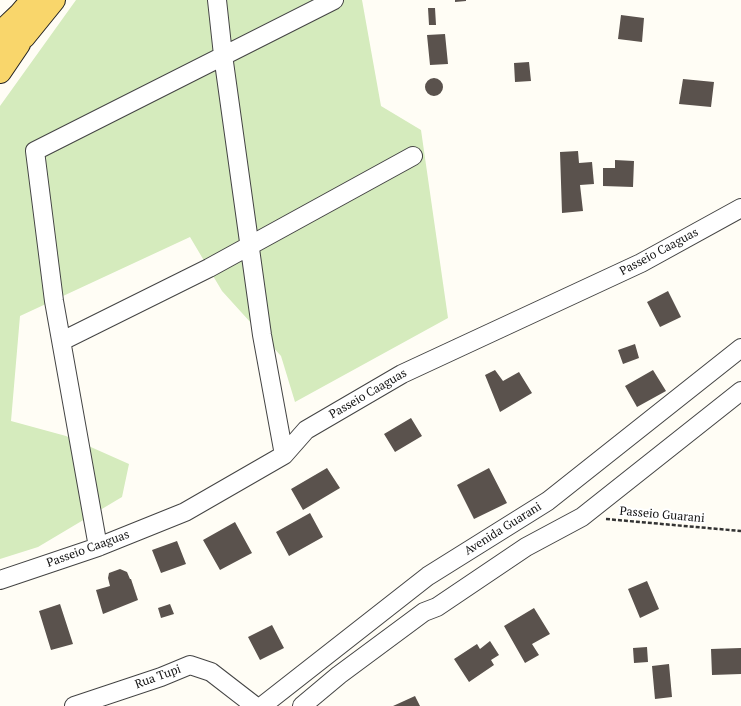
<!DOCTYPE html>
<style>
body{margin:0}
canvas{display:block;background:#fffdf5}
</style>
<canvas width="741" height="706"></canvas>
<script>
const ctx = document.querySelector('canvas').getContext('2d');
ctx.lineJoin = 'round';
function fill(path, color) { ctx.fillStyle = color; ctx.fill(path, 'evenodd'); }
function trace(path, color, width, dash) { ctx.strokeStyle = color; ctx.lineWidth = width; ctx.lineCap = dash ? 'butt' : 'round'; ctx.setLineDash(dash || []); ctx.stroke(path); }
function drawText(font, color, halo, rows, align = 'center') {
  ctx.font = font + ' "PT Serif",serif'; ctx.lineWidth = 4; ctx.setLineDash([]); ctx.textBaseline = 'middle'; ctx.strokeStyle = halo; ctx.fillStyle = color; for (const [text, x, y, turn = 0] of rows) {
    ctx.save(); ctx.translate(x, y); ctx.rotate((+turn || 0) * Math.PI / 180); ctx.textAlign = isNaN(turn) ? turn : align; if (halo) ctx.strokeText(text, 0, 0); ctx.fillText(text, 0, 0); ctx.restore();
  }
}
const green = new Path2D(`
 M76,0h286l19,106 40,24 27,188 -153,84 -14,-46 -59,-65 -32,-54 -170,79 -9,105 55,15 63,28 -7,33 -84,50 -38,12v-453z`);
const building = new Path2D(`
 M455,0h11v1l-11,1z
 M428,8h7l1,17h-7z
 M621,15l23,3 -2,24 -24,-3z
 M445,34l3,30 -18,1 -3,-30z
 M529,62l2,19 -16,1 -1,-19z
 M425 87a9 9 0 1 1 18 0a9 9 0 1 1-18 0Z
 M683,79l31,3 -3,25 -32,-3z
 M578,151l1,12 13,-1 2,22 -14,1 3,26 -21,2 -2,-61z
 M615,160l19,1 -1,26 -30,-1v-18h12z
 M668,291l13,26 -21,10 -13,-25z
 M635,344l4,14 -16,6 -5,-14z
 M495,370l8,11 16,-9 13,21 -32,19 -15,-37z
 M653,370l13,21 -29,16 -12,-21z
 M411,418l11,18 -27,16 -11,-18z
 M327,468l13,20 -37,22 -12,-21z
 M489,468l18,35 -33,16 -17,-34z
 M310,513l13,24 -34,19 -13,-24z
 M235,522l17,31 -32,17 -17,-30z
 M177,541l9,23 -25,9 -9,-23z
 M120,569l7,3 3,7h1l7,21 -35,14 -7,-24 14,-4 -2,-8 1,-5z
 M647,581l12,28 -19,9 -12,-29z
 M60,604l13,40 -22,6 -12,-39z
 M170,604l4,10 -13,4 -3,-10z
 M534,608l16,26 -18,10 7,11 -14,8 -21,-37z
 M272,625l12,23 -24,12 -12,-23z
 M490,641l9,14 -8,5 3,5 -25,17 -15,-23 23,-15 3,5z
 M647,647l1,15 -14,1 -1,-15z
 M741,648v26l-29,1 -1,-26z
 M669,664l3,33 -17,2 -3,-33z
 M415,696l5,10h-27z`);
const path = new Path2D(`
 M606,519l135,12`);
const minor = new Path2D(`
 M217,0l6,55 39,280 22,120
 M62,341l147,-73 204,-112
 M98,547l-44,-246 -19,-150 299,-151
 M0,580l98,-33 87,-35 99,-57 22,-25 96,-56 239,-111 100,-55
 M74,706l87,-29 29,-12 21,7 44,34
 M262,706l166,-130 120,-75 193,-153
 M302,706l37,-31 85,-63 13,-5 89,-60 56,-30 159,-126`);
const major = new Path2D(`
 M0,33l20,-19 12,-14
 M0,55l24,-18 30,-37
 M0,72l19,-28`);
const streetNames = [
 ["Passeio Caaguas",659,252,-28],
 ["Passeio Caaguas",368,394,-30],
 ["Passeio Guarani",662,515,5],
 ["Avenida Guarani",503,529,-32],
 ["Passeio Caaguas",88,549,-20],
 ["Rua Tupi",158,677,-20]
];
fill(green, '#d5ebbd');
fill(building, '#5a524d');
trace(minor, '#444', 20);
trace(major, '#222', 24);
trace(path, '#333', 2.5, [4, 2]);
trace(minor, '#fff', 18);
trace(major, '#f9d66b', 22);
drawText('12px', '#111', '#fff', streetNames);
</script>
